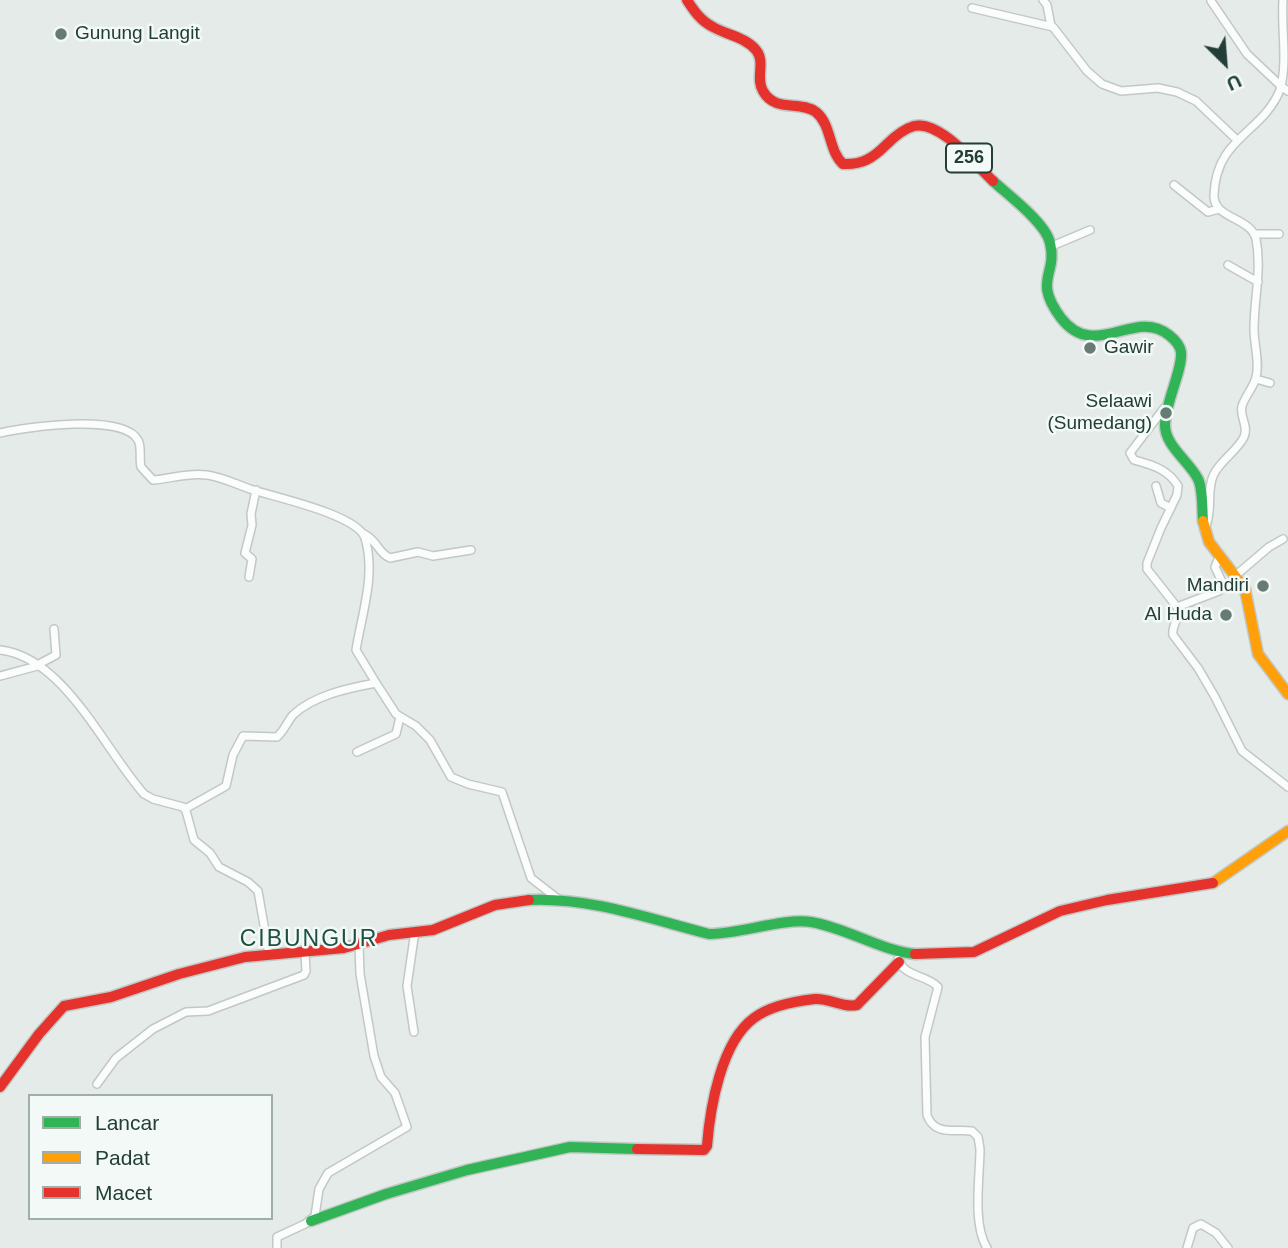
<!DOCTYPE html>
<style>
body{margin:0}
#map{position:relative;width:1288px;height:1248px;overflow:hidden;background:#e5ebe8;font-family:Helvetica,sans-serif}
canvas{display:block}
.legend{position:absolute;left:28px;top:1094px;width:245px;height:126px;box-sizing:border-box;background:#f3f9f6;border:2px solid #9faea9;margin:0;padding:9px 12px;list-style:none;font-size:21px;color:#223e36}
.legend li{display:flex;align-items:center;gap:14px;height:35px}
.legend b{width:35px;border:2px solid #9faea9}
.north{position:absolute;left:1190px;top:28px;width:70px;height:70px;-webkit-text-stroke:5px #f3f9f6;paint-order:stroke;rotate:155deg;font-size:19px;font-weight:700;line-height:28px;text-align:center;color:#223e36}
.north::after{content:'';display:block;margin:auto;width:24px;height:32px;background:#223e36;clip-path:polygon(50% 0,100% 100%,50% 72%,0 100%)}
</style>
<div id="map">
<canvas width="1288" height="1248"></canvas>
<ul class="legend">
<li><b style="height:9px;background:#30b455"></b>Lancar</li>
<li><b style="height:9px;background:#ff9f0a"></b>Padat</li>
<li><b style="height:9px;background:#e5322d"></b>Macet</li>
</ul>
<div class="north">U</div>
</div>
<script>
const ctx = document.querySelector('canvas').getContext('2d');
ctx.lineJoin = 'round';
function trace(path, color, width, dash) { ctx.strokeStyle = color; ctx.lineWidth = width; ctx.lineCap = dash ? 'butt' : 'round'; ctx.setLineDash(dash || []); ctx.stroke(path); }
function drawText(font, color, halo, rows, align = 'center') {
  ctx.font = font + ' Helvetica,sans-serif'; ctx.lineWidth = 5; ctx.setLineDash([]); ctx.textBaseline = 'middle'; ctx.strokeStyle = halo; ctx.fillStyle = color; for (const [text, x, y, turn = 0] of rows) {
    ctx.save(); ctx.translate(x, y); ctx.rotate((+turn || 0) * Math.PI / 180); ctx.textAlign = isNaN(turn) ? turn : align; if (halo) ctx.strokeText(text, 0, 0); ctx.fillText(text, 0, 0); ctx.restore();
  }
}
const street = new Path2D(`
 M1043,0l4,5 4,21
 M1211,1l36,53 35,33 6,4
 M972,8l81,19 34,44 15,13 19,7 37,-3 19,4 19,9 41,39
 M1174,185l34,27 11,-3
 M1254,234h25
 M1052,246l38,-16
 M1228,265l30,17
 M1256,379l14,4
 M1165,407l-35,46 4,7c18,5 34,9 44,26l-1,9 -16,33 -14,35v6l30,38c4,11 -6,18 -4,28l25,33 17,29 27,54 46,36
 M0,433c26,-6 123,-20 138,7 4,7 1,19 3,27l12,13c18,-1 35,-8 54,-5 15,2 31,10 46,15 22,7 105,25 112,48 11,37 -3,75 -9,112l20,33
 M1156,486l5,17 10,5
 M1206,526c7,-17 0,-37 8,-52 7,-14 23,-23 30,-37 5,-12 -5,-20 -2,-31 3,-10 12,-19 14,-29 4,-14 -2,-32 -2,-48 0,-30 8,-60 2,-90 -5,-22 -43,-20 -42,-44 2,-58 48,-61 66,-105 8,-27 1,-62 3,-90
 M364,534c14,7 14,19 26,24l28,-6 15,4 38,-6
 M1235,576l34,-29 14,-8
 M249,577l3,-18 -7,-6 7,-28 -1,-11 5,-24
 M1177,607l42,-16 5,-5 -9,-19 4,-10
 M0,650c64,7 104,99 144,144l9,5 30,8 3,4 8,29 16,13 9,14 29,15 10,9 11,63
 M39,664l17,-9 -2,-26
 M0,676l41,-11
 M357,752l39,-18 4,-17
 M185,809l41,-23 7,-31 10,-19 34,1c7,-6 10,-15 16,-22 21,-20 56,-27 83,-32l20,31 20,12 14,14 21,37 17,7 34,8 29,86 27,21
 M898,959c7,19 28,15 40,28l-13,50 2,78c7,21 28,14 45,16l6,6 2,12c0,27 -8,75 7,99
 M414,1032l-7,-46 8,-55
 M97,1084l19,-26 37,-29 33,-17 22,-1 96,-36 2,-4 -1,-18
 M277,1248v-11l28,-13 10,-8 4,-27 9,-16 79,-46 -12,-34 -14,-16 -7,-21 -14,-82 -1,-30
 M1187,1248l6,-20 8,-4 15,9 12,15`);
const fast = new Path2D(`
 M993,181c15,14 53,42 57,62 8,32 -18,36 11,75 34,44 73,-11 108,17 5,4 11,10 12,17 2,17 -16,51 -16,73 0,21 24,36 33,54 5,10 4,29 5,42
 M529,900c61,-3 121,19 180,34 32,0 73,-16 102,-12 36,6 68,28 104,32
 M311,1221l75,-27 81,-24 103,-23 67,2`);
const slow = new Path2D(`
 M1203,521l6,21 36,47 13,65 30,40
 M1213,883l75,-52`);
const jam = new Path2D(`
 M687,0c7,11 14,21 26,27 14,8 32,10 43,23 10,12 -1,28 7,41 12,22 37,9 53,21 16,13 12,38 27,52 19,1 30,-6 43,-19 8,-8 17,-16 28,-19 26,-6 61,38 79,55
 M915,954l59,-2 86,-41 47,-11 106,-17
 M0,1087l39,-53 25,-28 47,-9 68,-23 66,-17 99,-9 45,-13 44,-5 62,-25 34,-5
 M637,1149l67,1 3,-4c3,-38 14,-104 47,-128 16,-12 42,-17 61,-19 15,-1 27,9 42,6l42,-43`);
const markers = [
 [61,34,7,"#667b74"],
 [1090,348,7,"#667b74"],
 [1166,413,7,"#667b74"],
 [1263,586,7,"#667b74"],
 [1226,615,7,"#667b74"]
];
const shields = [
 [969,158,46]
];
const shieldNames = [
 ["256",969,158]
];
const poiNames = [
 ["Gunung Langit",75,34,"left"],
 ["Gawir",1104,348,"left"],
 ["Selaawi",1152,402],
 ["(Sumedang)",1152,424],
 ["Mandiri",1249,586],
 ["Al Huda",1212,615]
];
const quarterNames = [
 ["CIBUNGUR",309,940]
];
trace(street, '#c2c8c5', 10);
trace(fast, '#c1c8c5', 13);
trace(slow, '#c1c8c5', 13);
trace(jam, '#c1c8c5', 13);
trace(street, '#fbfcfc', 7);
trace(fast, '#30b455', 10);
trace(slow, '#ff9f0a', 10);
trace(jam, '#e5322d', 10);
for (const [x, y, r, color] of markers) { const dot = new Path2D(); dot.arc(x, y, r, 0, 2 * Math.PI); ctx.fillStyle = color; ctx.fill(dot); trace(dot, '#f3f9f6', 2.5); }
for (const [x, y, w] of shields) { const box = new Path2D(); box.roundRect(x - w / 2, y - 14.5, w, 29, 5); ctx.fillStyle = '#f3f9f6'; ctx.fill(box); trace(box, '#223e36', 2); }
drawText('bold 18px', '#223e36', null, shieldNames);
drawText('19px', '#223e36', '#f3f9f6', poiNames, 'right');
ctx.letterSpacing = '2px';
drawText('23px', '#1e5143', '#f3f9f6', quarterNames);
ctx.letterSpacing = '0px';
</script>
